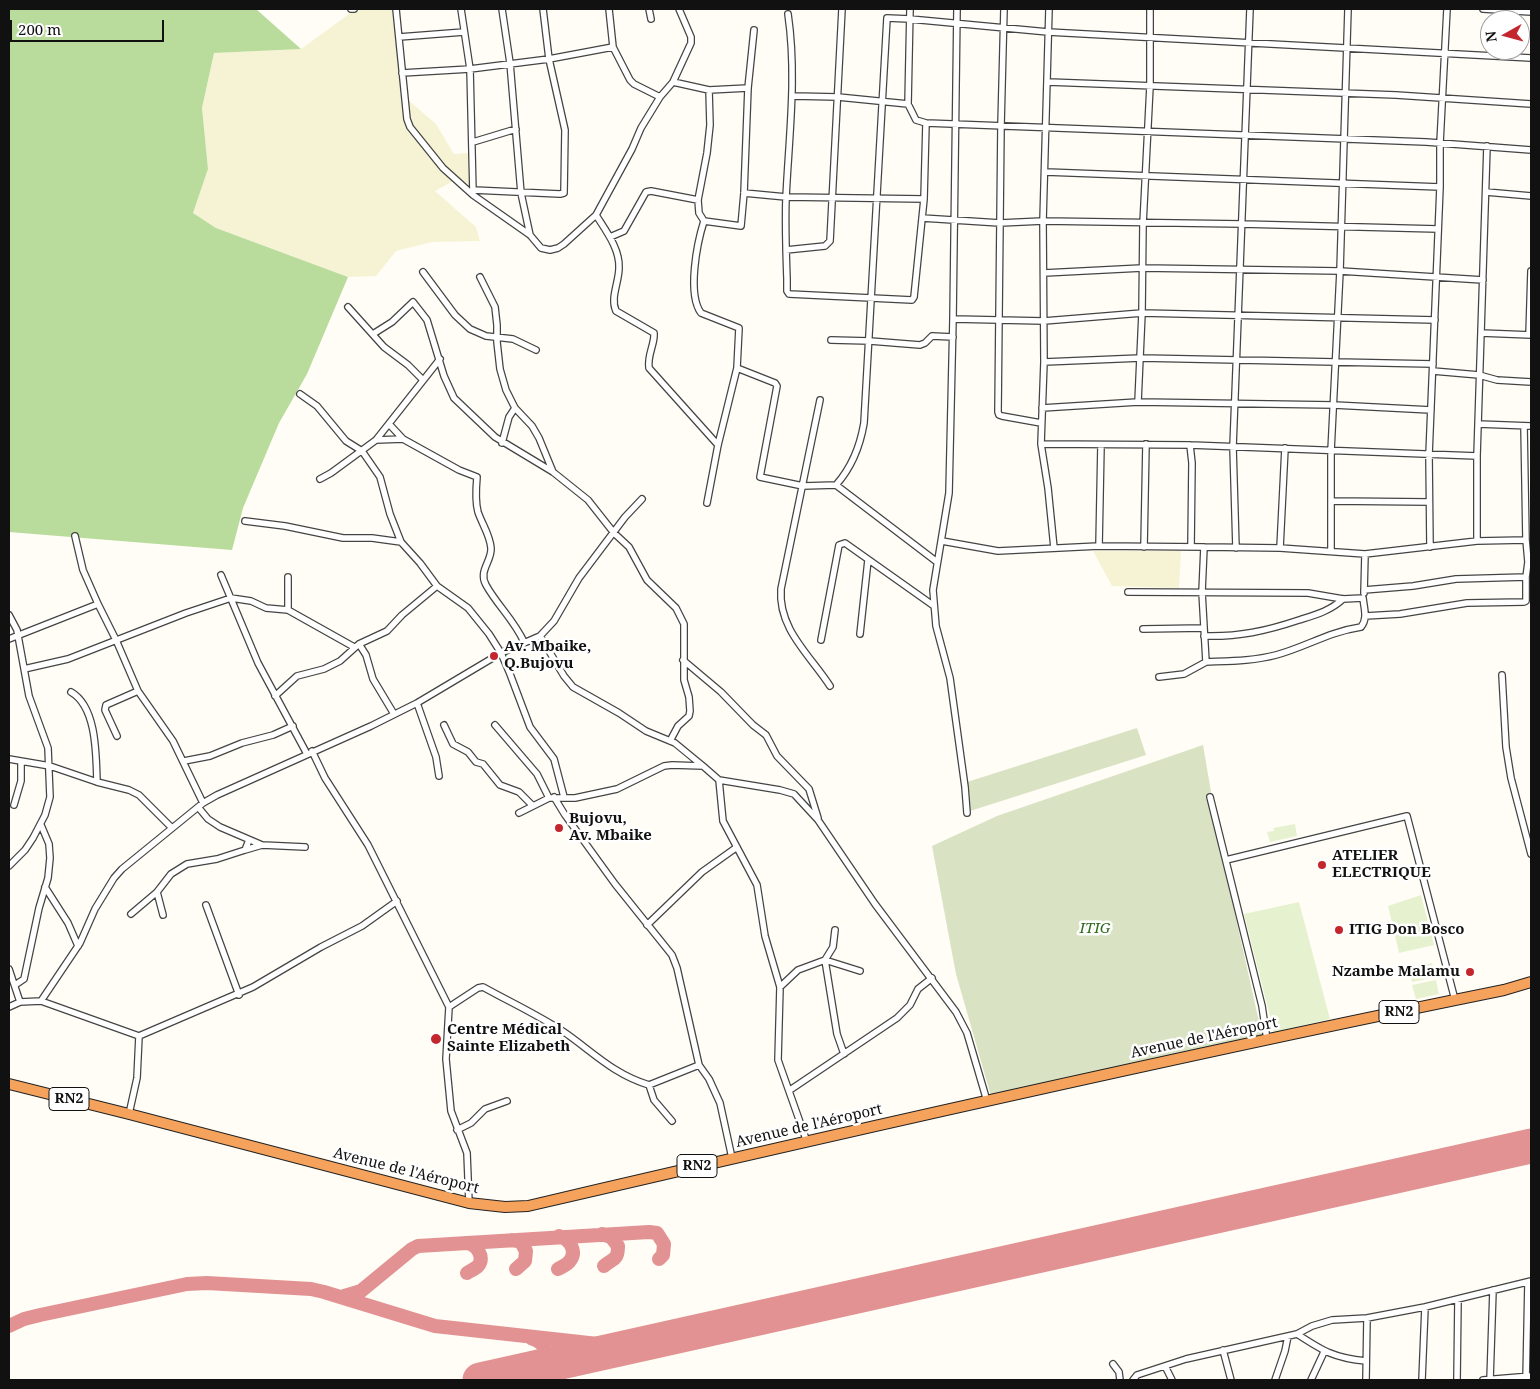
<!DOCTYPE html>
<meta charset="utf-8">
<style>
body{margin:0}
#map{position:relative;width:1540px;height:1389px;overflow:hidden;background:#fffdf5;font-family:"Noto Serif",serif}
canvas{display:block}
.frame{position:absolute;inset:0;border:10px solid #111;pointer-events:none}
.north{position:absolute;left:1480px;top:10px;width:50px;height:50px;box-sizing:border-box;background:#fff;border:1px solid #a0a0a0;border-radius:50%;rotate:263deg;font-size:14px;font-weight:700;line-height:20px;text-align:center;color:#111}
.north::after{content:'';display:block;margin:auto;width:18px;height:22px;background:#c4262e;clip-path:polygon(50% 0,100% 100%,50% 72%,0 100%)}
.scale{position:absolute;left:10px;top:20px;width:154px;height:22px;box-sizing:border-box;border:2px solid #111;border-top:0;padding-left:6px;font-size:15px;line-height:18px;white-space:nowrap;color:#111;-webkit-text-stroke:4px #fff;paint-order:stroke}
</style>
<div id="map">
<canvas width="1540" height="1389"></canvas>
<div class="frame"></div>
<div class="north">N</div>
<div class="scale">200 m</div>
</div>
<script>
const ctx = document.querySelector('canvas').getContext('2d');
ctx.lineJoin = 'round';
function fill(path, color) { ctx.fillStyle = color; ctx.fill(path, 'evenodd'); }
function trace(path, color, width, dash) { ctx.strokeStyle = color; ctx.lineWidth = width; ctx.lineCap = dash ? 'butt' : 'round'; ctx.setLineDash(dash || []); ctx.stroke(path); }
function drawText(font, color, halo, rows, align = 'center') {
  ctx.font = font + ' "Noto Serif",serif'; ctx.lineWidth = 5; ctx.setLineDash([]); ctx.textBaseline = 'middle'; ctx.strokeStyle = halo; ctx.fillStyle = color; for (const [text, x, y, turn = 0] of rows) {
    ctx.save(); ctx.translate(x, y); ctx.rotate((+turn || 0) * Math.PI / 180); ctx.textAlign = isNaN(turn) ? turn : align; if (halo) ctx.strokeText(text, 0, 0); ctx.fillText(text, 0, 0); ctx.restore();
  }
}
const farmland = new Path2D(`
 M356,9h37l14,90 29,25 18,30 15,-1 1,35 -11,-10 -24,13 41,36 4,14 -48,1 -36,9 -20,25 -28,1 -132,-49 -23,-15 15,-44 -6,-61 12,-55 87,-4z
 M1093,551h88l-2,37 -67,-2z`);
const forest = new Path2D(`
 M9,9h247l45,40 -87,4 -12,55 6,61 -15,44 23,15 132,49 -41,97 -28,49 -36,85 -11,42 -223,-18z`);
const cemetery = new Path2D(`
 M1137,728l9,27 -176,56 -3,-29z
 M1203,745l19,111 40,179 -271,61 -35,-122 -24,-128 65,-30z`);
const pitch = new Path2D(`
 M1295,824l2,12 -27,6 -3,-10 7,-1 -1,-3z
 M1421,895l13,50 -35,8 -11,-47z
 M1299,902l31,117 -56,13 -30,-118z
 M1432,963l4,14 -24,5 -3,-14z
 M1436,980l3,14 -23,5 -4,-14z`);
const taxiway = new Path2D(`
 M602,1234l9,3 7,9c0,15 -5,12 -14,20
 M512,1240l9,2 5,9 -1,10 -9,8
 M558,1269c4,-2 8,-4 11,-7 9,-10 1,-23 -10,-26
 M467,1273c3,-2 8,-4 11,-7 7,-9 -1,-21 -11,-23
 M341,1297l20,-6 51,-42 6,-3 231,-14 8,1 7,11 -1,11 -4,4
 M9,1326l15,-7 16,-4 147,-31 20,-1 104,6 13,3 111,34 181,20 15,1
 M531,1338c18,6 18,18 4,30`);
const runway = new Path2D(`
 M480,1380l1051,-234`);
const street = new Path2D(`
 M351,9h3
 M396,9l11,110 3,8 33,41 30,27 57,40 11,13 9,2 8,-2 6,-4 32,-29 36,-66 9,-21 19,-31 13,-15 18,-39v-6l-12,-28
 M461,9l9,60 3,124
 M502,9l8,54 11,130 9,42
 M609,9l4,38 17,33 4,4 26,13
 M649,9l2,10
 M957,9l-4,310 -4,174 -16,97 3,36 14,52 15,109 2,26
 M1004,9l-3,116 -3,287 1,3 3,1 39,7
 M1049,9l-6,212 1,141 -3,82 7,44 6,60
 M1483,9l48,3
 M788,14c9,62 1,121 -2,184 -1,27 0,54 1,81v12l2,3 123,6 2,-3 10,-98 2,-76
 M399,37l65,-5
 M402,73l68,-4 79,-10 64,-12
 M673,82l36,8 39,-2
 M1048,82l348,13 135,9
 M709,90l1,35 -3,28 -9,47 1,13 5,8 37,5 3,-33 4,-105 6,-58
 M793,96l45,1 70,7 8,16 10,3 500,19 105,8
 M908,104l2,-95
 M473,142l43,-13
 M1046,172l394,15
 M473,190l87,4 4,-1 1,-63 -16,-71 -6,-50
 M1486,192l45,4
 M744,193l42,4 138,2
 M596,215c10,16 24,34 23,53 0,14 -9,30 -3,43l38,22c1,11 -7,22 -5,35l69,77
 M922,218l78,5 43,-2 199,3 196,5
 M704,221c-7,22 -17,73 -3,92l38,15 -2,40 -19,77 -11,58
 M610,237l14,-6 22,-39 5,-1 47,9
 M786,250l39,-4 5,-5 12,-232
 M423,272l32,43 15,14 16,7 27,3 23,11
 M1044,273l98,-5 198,3 143,9
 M480,277l15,30 2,18v17l3,27 6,21 9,18 17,18 7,12 14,34
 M348,307l36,40 24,18 14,14
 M953,319l91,2 98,-8 293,7
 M1481,333l50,2
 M373,334l19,-12 21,-20 14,18 17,56 10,22 41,39 58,35 35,28 26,33 15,14 18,33 29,28 8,16v56l5,17 1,14 -1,5 -11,10 -8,15
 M1529,335l2,-64
 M831,340l39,1 50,4 5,-2 7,-7 21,1
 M1044,362l97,-4 292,6
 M737,368l38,15 2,3 -17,91 43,9 33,-1 101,77
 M1433,371l46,4 18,5 34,2
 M300,394l17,12 29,35 16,10 18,26 10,37 11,28 19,21 17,23 31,22 21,26 12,19 9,21 20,53 24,32 10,38
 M820,400l-39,189c-3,40 29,66 49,97
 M1138,402l4,-89 1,-89 7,-138v-77
 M1042,408l96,-6 196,3 97,5
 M389,424l14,15
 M1478,424l53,2
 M376,440l27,-1 56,31 18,7c-1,11 -2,24 1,35 4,12 12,23 13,36 1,13 -13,23 -5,37 11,20 28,35 38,57
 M502,443l7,-26 6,-9
 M1041,444l149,1 287,11
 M1190,445l2,18 -1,84
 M320,479l11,-6 45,-33 64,-81
 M836,485c16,-18 24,-38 28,-62l23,-405 23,1 138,13 483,26
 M1331,501l98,1
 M245,521l40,5 58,12h29l29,4
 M75,536l8,34 15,34 18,36 22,51 35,50 30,62
 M942,541l56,10 101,-5 105,1 76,1 85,6 112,-13 49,-1
 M1477,541v-85l10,-310
 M1099,546l2,-101
 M1144,547l2,-103
 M1430,547l-1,-92 11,-268v-44l7,-134
 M1236,548l-3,-101 17,-438
 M1280,548l5,-100
 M1331,551v-100l9,-180 8,-262
 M221,575l37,88 49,91
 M1364,590l49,-4 43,-7 70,-2 2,-15 -2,-22 -2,-114
 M1128,592l180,1 35,6 20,-1c1,10 5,21 -2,29 -33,5 -55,20 -85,28 -23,6 -47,6 -70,7
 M1364,593l1,-39
 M288,610v-33
 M9,615l8,15 12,66 19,52 2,49 -5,18 -12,23 -8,12 -16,16
 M1365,616l35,-2 67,-11 57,-1 2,-1v-24
 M1143,629l61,-1
 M860,634l8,-74
 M540,636l24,40 9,11 46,26 27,18 29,12 28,23
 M1204,636c35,1 62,-5 95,-16 16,-5 31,-9 44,-21
 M9,639l89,-35
 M821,640l18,-95 6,-2 89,63
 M359,644l7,11 7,24 21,35
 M683,660l38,32 32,33 13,10 11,21 32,33 9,29
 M24,669l44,-10 118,-46 45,-15 20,3 15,7 22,2 66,37
 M1502,675l4,72 5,31 20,76
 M1159,677l25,-3 22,-12 -4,-70 2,-45
 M71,692c26,15 25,63 26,90
 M275,696l22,-20 27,-7 16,-8 19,-17 28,-13 15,-16 35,-29
 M417,703l19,54 3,19
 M444,725l9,19 15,8 8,10 7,2 17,21 19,7 13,13
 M495,725l42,49 12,24
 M117,736l-12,-26 1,-5 32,-14
 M312,751l13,27 43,67 81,162 -3,52 5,52 16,42 2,50
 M9,759l41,7 47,16 32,8 10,5 33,33
 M184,761l26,-5 32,-13 31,-8 20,-9
 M719,780l4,41 34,64 8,51 15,51 -2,73 29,82
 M554,797l11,18 50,69 57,71 5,13 22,97 10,14 11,24 12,55
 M1210,797l52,209 5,34
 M14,805l7,-24v-20
 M198,807l10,12 12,8 42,18 -17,5 4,-10
 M519,813l30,-15h26l42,-9 47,-23 8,-1 31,1 16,14 61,10 14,4 24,26 57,84 81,108 11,21 20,68
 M262,845l43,2
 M1226,860l181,-44 48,184
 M45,887l23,36 10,23
 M157,892l6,23
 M206,905l33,90
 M131,914l26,-22 14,-18 16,-10 30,-5 28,-9
 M647,925l55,-53 35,-25
 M835,930l-2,17 -8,13 12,74 7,20
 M9,969l11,33
 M15,985l9,-6 15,-71 9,-30 2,-20 -1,-14 -8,-19
 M780,987l18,-17 27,-10 35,11
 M41,1001l39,-58 15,-34 19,-31 8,-9 81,-66 14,-8 154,-69 46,-23 84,-50 39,-17 14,-15 25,-43 46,-61 17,-18
 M9,1007l11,-5 21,-1 98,35 114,-49 68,-40 41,-21 35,-25
 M449,1007l29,-19 5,-1c27,15 55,28 81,45 29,20 49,42 85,53l50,-20
 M649,1085l5,15 18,21
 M790,1090l107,-72 13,-13 8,-16 14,-11
 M129,1114l8,-36 2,-42
 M457,1130l14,-7 14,-14 22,-8
 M1297,1334c26,17 37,24 69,27
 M1223,1350l8,30
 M1113,1364l6,8 1,8
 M1165,1366l7,14
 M1133,1380l4,-5 49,-16 111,-25 15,-8 20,-6 35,-2 58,-11 106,-26
 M1275,1380l10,-29 3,-15
 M1311,1380l13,-28
 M1366,1380l1,-62
 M1422,1380l3,-73
 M1457,1380l1,-81
 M1483,1380l48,-4
 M1490,1380l3,-90
 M1526,1380l2,-98`);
const highway = new Path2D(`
 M9,1084l120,30 340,89 36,4 23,-1c325,-76 650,-150 976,-216l27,-8`);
const markers = [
 [494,656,5,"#c4262e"],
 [559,828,5,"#c4262e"],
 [1322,865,5,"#c4262e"],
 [1339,930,5,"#c4262e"],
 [1470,972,5,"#c4262e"],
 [436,1039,6,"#c4262e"]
];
const shields = [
 [1399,1012,40],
 [69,1099,40],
 [697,1166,40]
];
const shieldNames = [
 ["RN2",1399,1012],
 ["RN2",69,1099],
 ["RN2",697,1166]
];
const poiNames = [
 ["Av. Mbaike,",504,647],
 ["Q.Bujovu",504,664],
 ["Bujovu,",569,819],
 ["Av. Mbaike",569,836],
 ["ATELIER",1332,856],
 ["ELECTRIQUE",1332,873],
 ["ITIG Don Bosco",1349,930],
 ["Nzambe Malamu",1460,972,"right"],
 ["Centre Médical",447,1030],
 ["Sainte Elizabeth",447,1047]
];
const parkNames = [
 ["ITIG",1095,929]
];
const streetNames = [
 ["Avenue de l'Aéroport",1204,1038,-12],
 ["Avenue de l'Aéroport",809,1126,-13],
 ["Avenue de l'Aéroport",406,1171,14]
];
fill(farmland, '#f6f3d4');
fill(forest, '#b9dc9c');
fill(cemetery, '#d9e3c4');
fill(pitch, '#e6f2cf');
trace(taxiway, '#e29292', 14);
trace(runway, '#e29292', 35);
trace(street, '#444', 8);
trace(highway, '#222', 12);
trace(street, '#fff', 5.5);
trace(highway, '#f5a25d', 10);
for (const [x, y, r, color] of markers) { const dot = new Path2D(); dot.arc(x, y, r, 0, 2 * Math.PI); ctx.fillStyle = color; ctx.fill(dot); trace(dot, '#fff', 2); }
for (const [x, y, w] of shields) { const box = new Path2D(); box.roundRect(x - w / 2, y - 11.5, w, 23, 4); ctx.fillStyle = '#fff'; ctx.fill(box); trace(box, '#111', 1); }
drawText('bold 14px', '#111', null, shieldNames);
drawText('bold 15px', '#111', '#fff', poiNames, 'left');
drawText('italic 15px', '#2f6b1f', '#fff', parkNames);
drawText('15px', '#111', '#fff', streetNames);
</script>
